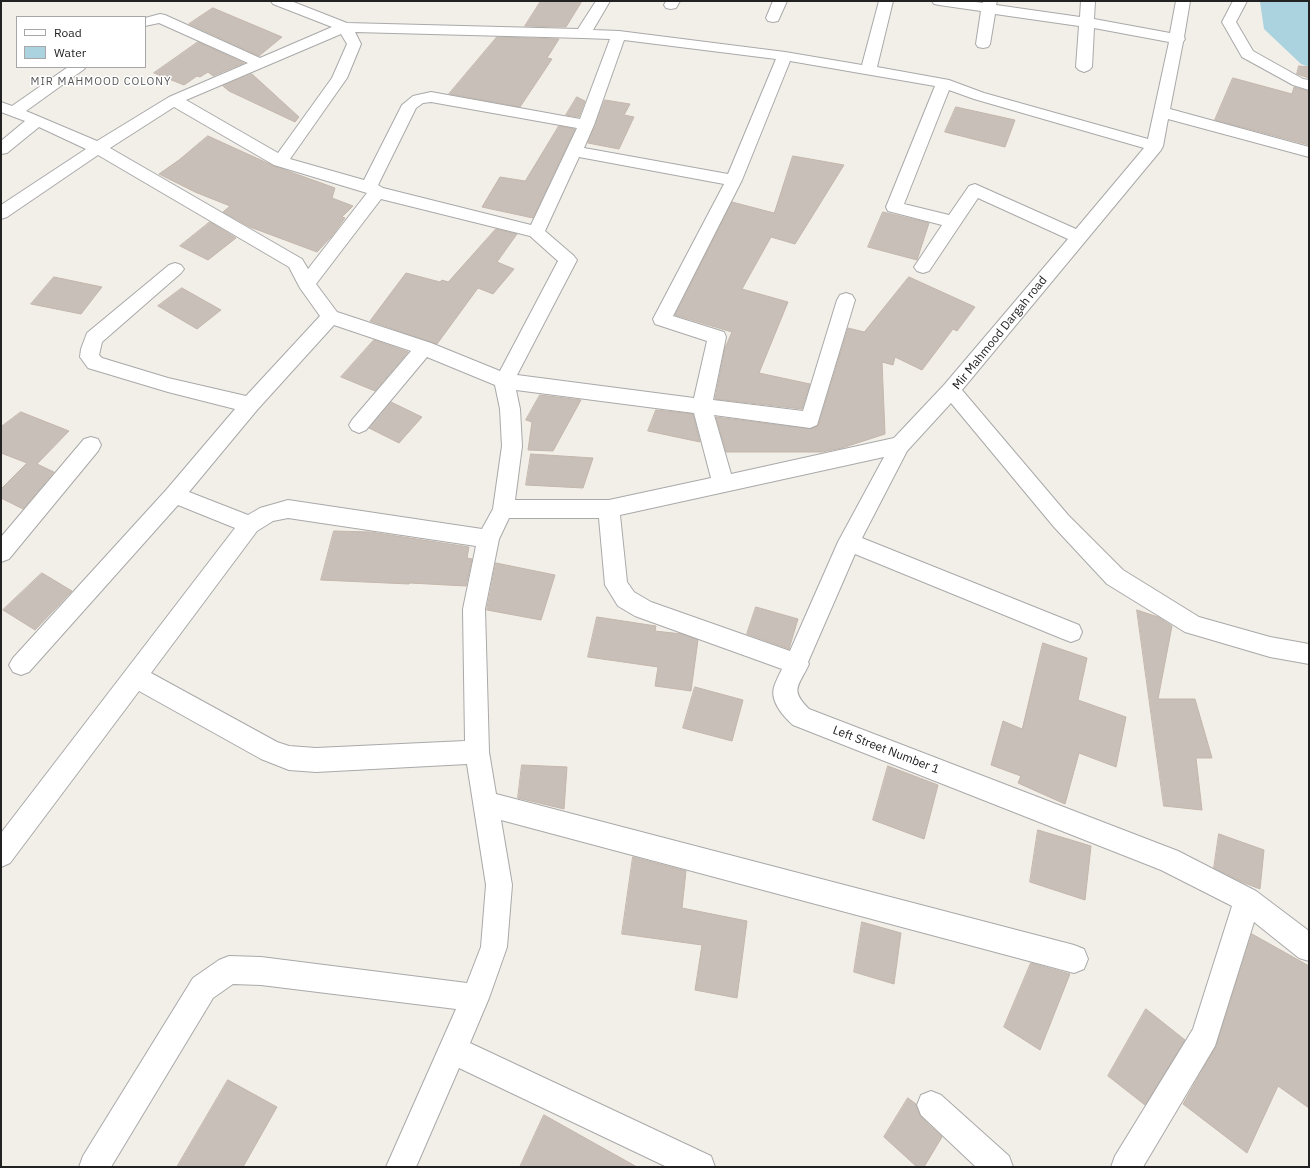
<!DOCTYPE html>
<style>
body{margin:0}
#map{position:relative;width:1310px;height:1168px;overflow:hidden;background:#f2efe9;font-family:"IBM Plex Sans",sans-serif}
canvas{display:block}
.frame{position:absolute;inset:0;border:2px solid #222;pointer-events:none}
.legend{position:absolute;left:16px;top:16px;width:130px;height:52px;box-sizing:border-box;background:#fff;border:1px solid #a7a7a7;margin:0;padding:5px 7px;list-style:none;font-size:12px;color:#222}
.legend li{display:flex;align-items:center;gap:8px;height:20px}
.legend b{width:20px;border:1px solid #a7a7a7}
</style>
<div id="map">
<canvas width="1310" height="1168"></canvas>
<div class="frame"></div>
<ul class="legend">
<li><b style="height:5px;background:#fff"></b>Road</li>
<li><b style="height:11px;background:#aad3df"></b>Water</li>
</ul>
</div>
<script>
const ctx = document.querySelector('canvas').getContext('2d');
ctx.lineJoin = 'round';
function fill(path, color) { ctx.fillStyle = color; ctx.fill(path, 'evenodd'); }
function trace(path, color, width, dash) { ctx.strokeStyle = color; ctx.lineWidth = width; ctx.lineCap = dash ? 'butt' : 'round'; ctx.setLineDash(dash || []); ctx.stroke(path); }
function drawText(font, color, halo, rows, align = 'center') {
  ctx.font = font + ' "IBM Plex Sans",sans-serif'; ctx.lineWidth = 3; ctx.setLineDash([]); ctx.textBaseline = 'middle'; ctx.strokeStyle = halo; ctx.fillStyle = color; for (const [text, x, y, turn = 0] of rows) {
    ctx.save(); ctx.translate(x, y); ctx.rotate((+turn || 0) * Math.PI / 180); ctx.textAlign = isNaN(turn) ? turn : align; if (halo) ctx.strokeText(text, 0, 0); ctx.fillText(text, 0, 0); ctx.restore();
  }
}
const water = new Path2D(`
 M1261,1h48v66l-8,-3 -37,-35 -4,-27z`);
const building = new Path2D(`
 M541,1h41l-16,26 -41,-1z
 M213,8l69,29 -23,19 -70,-32z
 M497,37l62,2 -12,19 5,1 -32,48 -71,-13z
 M198,42l46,21 -31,13 -5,-4 -8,5 -3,-1 -13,9 -30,-12z
 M1299,66l10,1v11l-12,-4z
 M252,74l47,43 -4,5 -66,-31 -6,-5z
 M1233,78l59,16 2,-7 15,4v54l-94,-25z
 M577,97l8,4 -6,16 -13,-2z
 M605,100l25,4 -6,11 10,2 -15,32 -31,-6z
 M956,107l59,13 -10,27 -60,-15z
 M559,126l16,3 -42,89 -51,-11 18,-30 25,4z
 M208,136l66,30 61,22 -3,10 21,8 -11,11 3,1 -14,19 -14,15 -67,-25 -27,-15 7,-6 -35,-14 -36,-18 20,-14z
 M793,156l51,9 -49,79 -24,-7 -29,52 46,13 -29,71 51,11 -8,25 -87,-10 10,-51 7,-16 -57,-17 57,-113 42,11z
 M883,212l46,11 -12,37 -49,-13z
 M210,222l26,16 -28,22 -28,-14z
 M496,229l21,5 -20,28 17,7 -21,25 -15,-6 -41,56 -67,-23 36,-48 34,9 2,-2 6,2z
 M54,277l48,10 -21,27 -50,-10z
 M909,277l66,30 -18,24 -4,-2 -31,41 -27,-13 -2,8 -11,-3 3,72 -43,14 -20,4h-96l-10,-35 94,12 8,-3 30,-98 16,4z
 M182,288l39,22 -24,19 -39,-23z
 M374,340l34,12 -33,39 -34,-14z
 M540,395l41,5 -28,51 -25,-1 4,-28 -6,-2z
 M391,402l31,15 -23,26 -30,-15z
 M656,410l37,4 7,28 -52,-11z
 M21,412l48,19 -32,33 17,8 -31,37 -22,-11v-9l26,-26 -26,-10v-26z
 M531,454l62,4 -10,30 -57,-3z
 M334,531l36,1 99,15 -2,11 5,1 -6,27 -56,-3 -1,1 -88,-4z
 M496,563l59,12 -14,45 -54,-10z
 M42,573l30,18 -37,39 -32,-20z
 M756,607l42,12 -9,30 -42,-15z
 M1137,610l21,7 14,9 -14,73h37l17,59h-16l6,52 -38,-4z
 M597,617l59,9 -1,5 27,3 16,6 -7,51 -36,-5 3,-19 -70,-10z
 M1043,643l44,15 -9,42 48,17 -10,50 -37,-14 -14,51 -47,-21 3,-7 -30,-11 12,-44 19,8z
 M695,687l48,13 -11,41 -49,-13z
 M522,765l45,2 -3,42 -46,-11z
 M888,766l50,19 -14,54 -51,-19z
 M1038,830l53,16 -6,54 -55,-18z
 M1219,834l45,16 -4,39 -18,-7 -28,-14z
 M633,857l53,14 -4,37 65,13 -10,77 -42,-8 7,-45 -80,-11z
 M862,922l39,11 -7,51 -40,-12z
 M1252,934l57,32v142l-31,-22 -31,67 -64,-49 33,-58z
 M1031,963l39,11 -30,76 -36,-23z
 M1146,1009l39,31 -40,65 -37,-29z
 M228,1080l49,27 -34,60h-66z
 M908,1098l8,6 4,12 22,21 -18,30h-7l-33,-30z
 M544,1115l93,52h-117z`);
const minor = new Path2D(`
 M271,1h20l56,22 231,6 18,-28h14l-17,29 26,1 166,21 77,13 17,-64h14l-16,66 72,13 35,13 164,46 21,-97 -75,-14 -2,39 -3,3 -5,2 -5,-2 -3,-3 3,-41 -84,-12 -5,30 -2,3 -5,1 -5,-1 -2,-3 5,-33 -42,-6 -5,-1 -2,-3h36l15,2v-2h14l-1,4 84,12 1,-16h14l-1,18 76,14 6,-32h14l-6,36 1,2 -2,3 -13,67 139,38v10l-141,-38 -5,27 -2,4 -199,240 106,125 55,55 76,47 71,20 39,7v20l-39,-7 -85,-25 -78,-48 -53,-57 -103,-124 -44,48 -45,87 217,87 3,7 -3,7 -8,3 -8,-3 -208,-85 -47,108 1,2c-10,22 -20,25 0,45l369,142 78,40 53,40v30l-10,-3 -45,-36 -39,124 -72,121h-32l4,-11 78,-127 39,-123 -71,-36 -368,-145c-10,-9 -23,-24 -19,-38 2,-6 5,-12 8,-18l-147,-53 -17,-10 -13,-21 -6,-67h-90l-10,21 -14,70 4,143 7,42 578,151 10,4 4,10 -4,10 -10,4 -573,-153 11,65 -5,62 -18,51 -19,45 241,113 4,11h-48l-208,-99 -43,99h-30l70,-158 -195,-24 -28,-1 -20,14 -102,169h-32l4,-11 110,-178 26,-18 10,-4 32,1 206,26 14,-36 5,-62 -19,-121 -151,8 -27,-2 -28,-11 -122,-68 -129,172 -9,4v-34l234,-305 -57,-23 -149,167 -8,3 -8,-3 -4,-7 4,-7 154,-169 68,-80 -67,-17 -80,-24 -8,-11 1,-8 6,-16 82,-68 6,-2 6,2 3,4 -3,4 -79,69 -3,13 3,3 66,20 78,18 74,-80 -20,-28 -11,-21 -191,-112 -91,62 -6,2v-14l85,-56 -47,-22 -32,26 -6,1v-13l24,-20 -24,-9v-10l11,4 56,-39h18l-3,3 -57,41 71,30 72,-44 79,-34 -89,-40 -14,3v-8l15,-4 5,1 95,43 72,-31 -59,-23zM355,32l228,6 27,1 -30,80 -149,-27 -18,4 -11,9 -38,75 -74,-21 57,-81 14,-34zM341,34l6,10 -15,34 -54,75 -92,-53zM624,40l152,19 -48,115 -144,-26 10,-23zM790,61l145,25 -49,121 2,4 54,14 -28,42 3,4 6,2 6,-2 49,-73 90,41 -124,146 -50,53 -163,36 -17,-59 96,13 7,-3 38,-125 -3,-5 -6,-2 -6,2 -3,5 -34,111 -90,-11 13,-63 -2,-5 -51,-16 69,-136zM949,90l25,9 170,49 -68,81 -101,-45 -6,2 -20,29 -45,-11zM431,102l146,26 -46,97 -148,-37 -5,-3 38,-77 7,-5zM174,107l100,58 93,28 -59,76 -6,-10 -192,-111zM579,157l145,27 -71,135 2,5 52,17 -13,57 -177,-23 60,-115 -3,-4 -29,-25zM381,199l149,37 28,25 -58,110 -69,-28 -94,-31 -21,-28zM334,325l77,26 -59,69 -3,5 3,5 7,3 7,-3 61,-73 68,28 5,24 2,37 -9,63 -11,20 -194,-29 -28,8 -12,7 -59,-23 68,-82zM516,390l178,23 17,65 -102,22h-94l7,-54 -2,-37zM884,457l-46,85 -48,109 -139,-49 -17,-10 -7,-10 -7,-67zM288,518l188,28 -13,63 2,132 -149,7 -27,-2 -12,-4 -126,-69 106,-142 16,-10z
 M666,1h14l-4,7 -5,1 -5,-1 -2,-3z
 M773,1h14l-9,20 -5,1 -5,-1 -2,-3z
 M1233,1h14l-11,21 17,29 50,28 6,1v10l-16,-5 -51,-28 -20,-35z
 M91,437l7,2 3,6 -3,6 -89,108 -8,3v-25l83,-98z
 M931,1091l10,4 68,61 4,11h-37l-55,-52 -4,-10 4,-10z`);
const farNeighbourhoodnames = [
 ["MIR MAHMOOD COLONY",101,82]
];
const streetNames = [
 ["Mir Mahmood Dargah road",1000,333,-51],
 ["Left Street Number 1",886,750,21]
];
fill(water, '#aad3df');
fill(building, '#c7bfb8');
trace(building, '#c4b6ab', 1);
trace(minor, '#a9a9a9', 2);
fill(minor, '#fff');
ctx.letterSpacing = '1px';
drawText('11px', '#555', '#fff', farNeighbourhoodnames);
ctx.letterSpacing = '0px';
drawText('12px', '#222', '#fff', streetNames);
</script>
